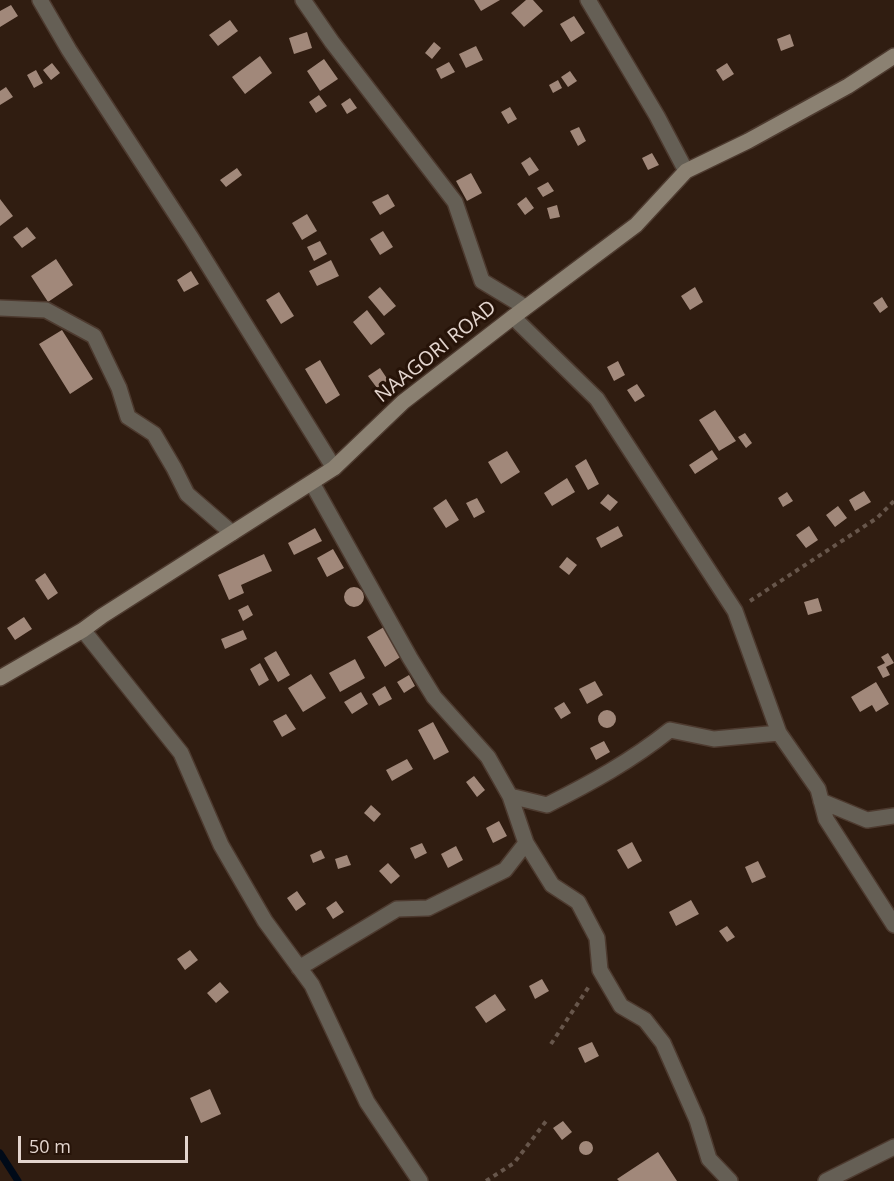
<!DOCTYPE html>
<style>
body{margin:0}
#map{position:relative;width:894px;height:1181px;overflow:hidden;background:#301d11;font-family:"Open Sans",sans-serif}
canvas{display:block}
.scale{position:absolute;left:18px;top:1136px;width:170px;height:27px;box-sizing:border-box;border:3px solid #e3d5ce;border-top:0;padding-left:8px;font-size:18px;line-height:21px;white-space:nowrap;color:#e3d5ce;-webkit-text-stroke:4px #261308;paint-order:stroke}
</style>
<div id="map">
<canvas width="894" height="1181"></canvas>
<div class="scale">50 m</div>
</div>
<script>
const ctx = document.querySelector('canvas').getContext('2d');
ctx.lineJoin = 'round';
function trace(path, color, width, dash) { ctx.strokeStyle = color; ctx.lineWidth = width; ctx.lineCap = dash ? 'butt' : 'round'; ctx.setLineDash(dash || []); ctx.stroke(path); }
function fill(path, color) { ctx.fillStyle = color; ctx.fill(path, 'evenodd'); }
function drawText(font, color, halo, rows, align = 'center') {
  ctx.font = font + ' "Open Sans",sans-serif'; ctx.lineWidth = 6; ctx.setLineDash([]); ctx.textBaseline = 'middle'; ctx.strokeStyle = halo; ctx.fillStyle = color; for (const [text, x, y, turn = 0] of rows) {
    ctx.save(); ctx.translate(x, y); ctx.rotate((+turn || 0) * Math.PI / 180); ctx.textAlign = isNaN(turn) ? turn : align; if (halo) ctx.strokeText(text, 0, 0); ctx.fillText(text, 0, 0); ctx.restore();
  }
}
const stream = new Path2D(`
 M0,1153l18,28`);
const building = new Path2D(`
 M474,0h26l-19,11z
 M526,0h7l10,11 -19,16 -13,-14z
 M11,5l7,11 -18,11v-16z
 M574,16l11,17 -14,9 -11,-18z
 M230,20l8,11 -20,15 -9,-11z
 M307,32l5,16 -18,6 -5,-16z
 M790,34l4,12 -13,5 -4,-12z
 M434,42l7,6 -9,11 -7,-6z
 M476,46l7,14 -17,8 -7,-14z
 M260,56l12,17 -27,21 -13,-17z
 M324,59l14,20 -18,12 -13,-20z
 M449,62l6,10 -14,7 -5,-10z
 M52,63l8,10 -9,7 -8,-10z
 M727,63l7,11 -11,7 -7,-11z
 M36,70l7,13 -9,5 -7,-13z
 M570,71l7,10 -9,6 -7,-10z
 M558,80l4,8 -9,5 -4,-8z
 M6,87l7,10 -13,8v-14z
 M319,95l8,11 -11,7 -7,-11z
 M350,98l7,10 -10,6 -6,-10z
 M510,107l7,12 -9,5 -7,-12z
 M579,127l7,14 -8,5 -8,-15z
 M652,153l7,12 -11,5 -6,-12z
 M530,157l9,13 -10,6 -8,-13z
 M237,168l5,7 -16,12 -6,-7z
 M471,173l11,20 -15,8 -11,-20z
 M548,182l6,9 -11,6 -6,-9z
 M388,194l7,12 -15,9 -8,-13z
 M526,197l8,11 -9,7 -8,-11z
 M0,199l13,17 -13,10z
 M557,205l3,12 -10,2 -3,-11z
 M307,214l10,17 -15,9 -10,-17z
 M27,227l9,11 -14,10 -9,-11z
 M383,231l10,16 -13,8 -10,-16z
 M320,241l7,13 -13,7 -7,-14z
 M56,259l17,26 -25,17 -17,-26z
 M331,260l8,16 -22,10 -8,-15z
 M191,271l8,13 -15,8 -7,-12z
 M380,287l16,19 -12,10 -16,-19z
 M695,287l8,15 -13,8 -9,-14z
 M279,292l15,24 -13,8 -15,-24z
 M882,297l6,10 -8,6 -7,-10z
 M367,310l18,24 -14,11 -18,-23z
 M62,330l31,49 -23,15 -31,-50z
 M320,360l20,35 -14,9 -21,-35z
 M618,361l7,14 -11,6 -7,-14z
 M380,368l8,12 -11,8 -9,-12z
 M637,384l8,12 -10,6 -8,-12z
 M715,410l21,31 -17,10 -20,-31z
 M745,433l7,10 -6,5 -8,-11z
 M712,450l6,9 -23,15 -6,-9z
 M507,451l13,21 -19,12 -13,-22z
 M586,459l13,25 -11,6 -13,-24z
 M567,478l8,14 -23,14 -8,-13z
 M864,491l7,11 -16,9 -6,-11z
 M787,492l6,9 -10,6 -5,-9z
 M608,494l10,8 -8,9 -10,-8z
 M477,498l8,14 -11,6 -8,-15z
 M446,499l13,21 -13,8 -13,-20z
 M838,506l9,12 -12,9 -9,-12z
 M618,526l5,10 -22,12 -5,-10z
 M809,526l9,14 -12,8 -10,-13z
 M315,528l7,13 -28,14 -6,-12z
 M333,549l11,19 -17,9 -10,-19z
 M264,554l8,17 -31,14 3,8 -15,7 -11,-25z
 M567,557l10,8 -8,10 -10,-8z
 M45,573l13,20 -10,7 -13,-20z
 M344 597a10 10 0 1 1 20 0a10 10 0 1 1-20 0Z
 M818,598l4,13 -14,4 -4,-13z
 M248,605l5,10 -10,6 -5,-11z
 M24,617l8,12 -17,11 -8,-12z
 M384,627l18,29 -17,11 -18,-30z
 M243,630l4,9 -22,10 -4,-10z
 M276,651l14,24 -12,7 -14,-24z
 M888,653l6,10 -8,4 4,8 -7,3 -6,-11 8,-4 -4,-6z
 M355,659l10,19 -25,14 -11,-19z
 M260,663l9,17 -10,6 -9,-17z
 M311,674l15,24 -23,14 -15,-24z
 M409,675l6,11 -11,7 -7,-11z
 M595,681l8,14 -16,9 -8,-15z
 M876,682l13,22 -13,8 -4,-7 -12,7 -9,-15z
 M385,686l7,13 -13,7 -7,-12z
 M361,692l7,12 -16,10 -8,-12z
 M564,702l7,11 -10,6 -7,-11z
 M598 719a9 9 0 1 1 18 0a9 9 0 1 1-18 0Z
 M286,714l10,15 -14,8 -9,-16z
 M433,722l16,30 -15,8 -16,-30z
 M604,741l6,11 -14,8 -6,-12z
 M407,759l6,10 -21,12 -6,-11z
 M474,776l11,14 -8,7 -11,-15z
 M371,805l10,9 -7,8 -10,-9z
 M499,821l8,15 -14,7 -7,-15z
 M632,842l10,19 -14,8 -11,-19z
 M422,843l5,10 -12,6 -5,-11z
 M456,846l7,14 -15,8 -7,-14z
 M321,850l4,8 -12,5 -3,-8z
 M347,855l4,10 -13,4 -3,-10z
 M758,861l8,16 -14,6 -7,-16z
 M388,863l12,13 -9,8 -12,-13z
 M297,891l9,13 -10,7 -9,-13z
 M691,900l8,14 -23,12 -7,-14z
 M336,901l8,11 -11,7 -7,-11z
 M727,926l8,11 -8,5 -8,-11z
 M190,950l8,10 -13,10 -8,-11z
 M542,979l7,12 -14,8 -6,-13z
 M220,982l9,10 -13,11 -9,-10z
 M495,994l11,16 -20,13 -11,-16z
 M592,1042l7,14 -14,7 -7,-15z
 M210,1089l11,25 -20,9 -11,-25z
 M563,1121l9,11 -10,8 -9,-12z
 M579 1148a7 7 0 1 1 14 0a7 7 0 1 1-14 0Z
 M658,1152l19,29h-58l-2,-2z`);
const path = new Path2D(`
 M750,601l127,-83 17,-17
 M551,1044l39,-59
 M486,1181l28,-18 33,-43`);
const street = new Path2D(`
 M40,0l29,50 123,189 142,229
 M303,0l29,42 123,160 27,79 43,26
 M588,0l69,116 29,55
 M0,308l46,2 48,26 25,52 9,29 26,17 20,34 13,26 45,39
 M513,317l84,82 138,212 44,122 39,56 8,30 68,106
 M83,630l98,123 40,92 44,76 47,64 55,117 53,79
 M510,796l37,9c44,-22 84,-44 123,-75l44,9 65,-6
 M821,801l46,19 27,-4
 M526,843l26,42 26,17 19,36 3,32 21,36 24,14 18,23 34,77 12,39 21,22
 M299,968l98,-59 31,-1 77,-38 21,-27 -16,-47 -22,-39 -54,-60 -24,-39 -98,-175
 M826,1181l68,-34`);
const secondary = new Path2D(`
 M0,678l83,-48 19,-14 232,-148 69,-66 110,-85 123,-92 50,-54 62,-30 100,-55 46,-30`);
const streetNames = [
 ["NAAGORI ROAD",436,352,-39]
];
trace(stream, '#000a18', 7);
fill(building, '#a1887a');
trace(street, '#4d3a2f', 18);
trace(secondary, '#4d3a2f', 18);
trace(path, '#67564b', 4, [4.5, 4.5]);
trace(street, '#655f55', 15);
trace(secondary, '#8b8172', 15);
drawText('20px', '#e3d5ce', '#261308', streetNames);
</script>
